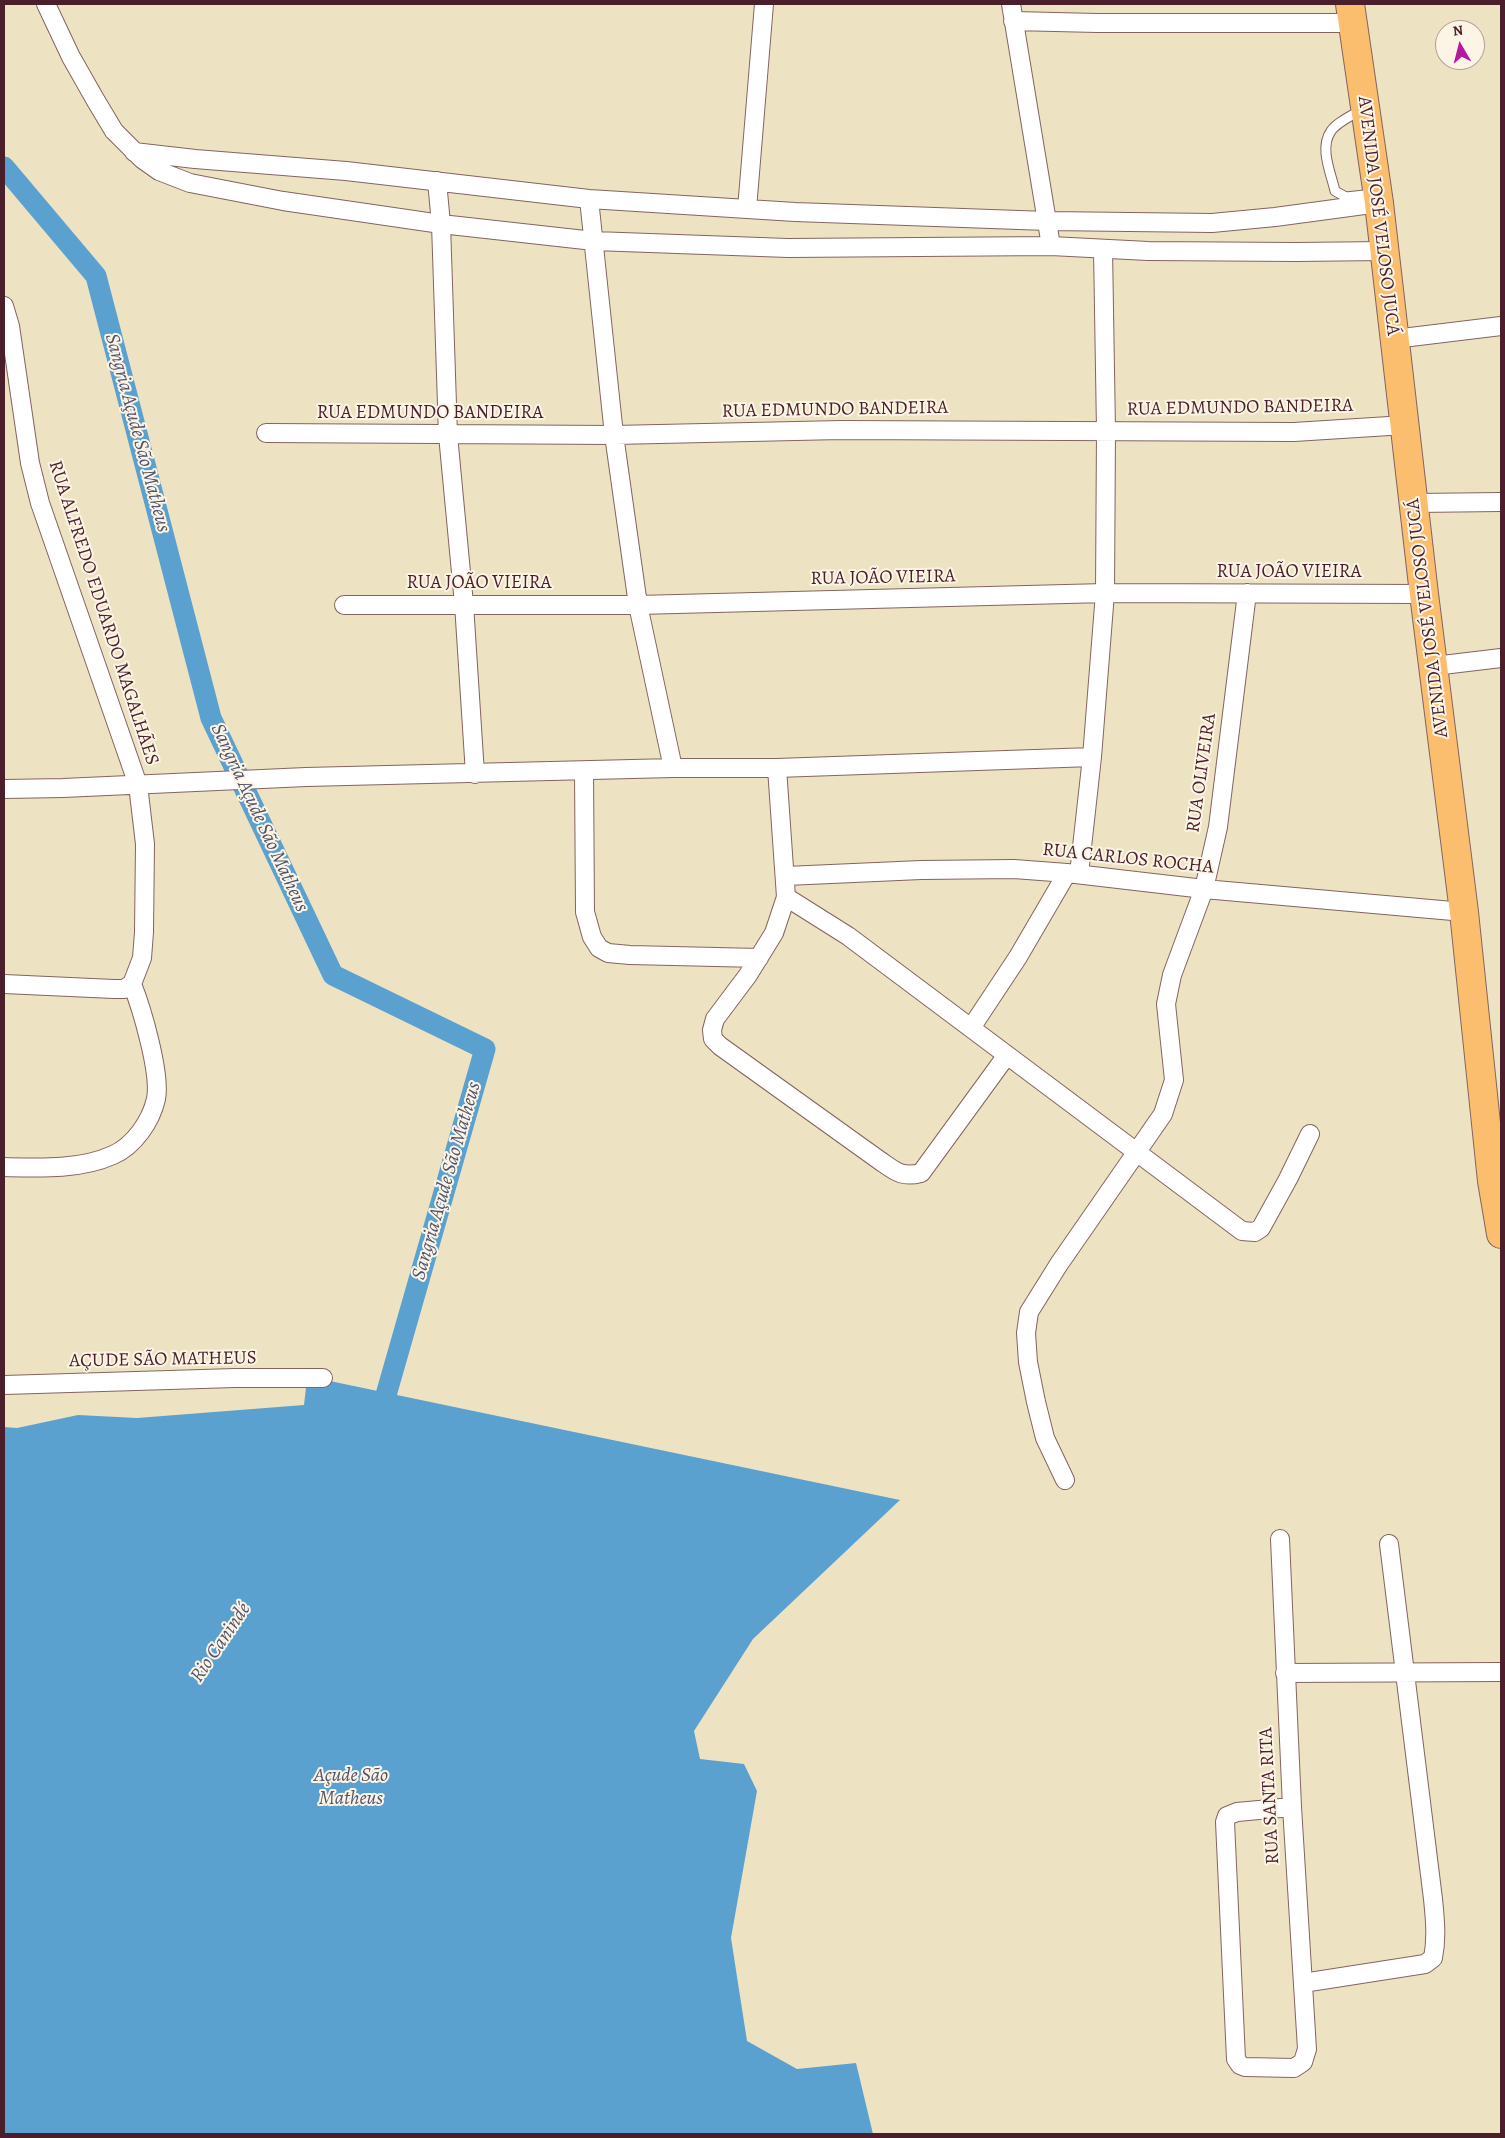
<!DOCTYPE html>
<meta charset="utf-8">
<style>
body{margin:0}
#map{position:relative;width:1505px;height:2138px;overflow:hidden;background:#ede3c3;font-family:Alegreya,serif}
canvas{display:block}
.frame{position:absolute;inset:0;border:5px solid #4a1f2b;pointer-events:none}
.north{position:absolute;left:1435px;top:20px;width:50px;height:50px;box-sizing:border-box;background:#fcf5e5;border:1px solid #b59f9b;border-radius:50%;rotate:352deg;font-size:14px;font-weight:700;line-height:20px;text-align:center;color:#4a1f2b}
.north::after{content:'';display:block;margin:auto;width:18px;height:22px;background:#b5179e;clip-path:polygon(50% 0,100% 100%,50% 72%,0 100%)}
</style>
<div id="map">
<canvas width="1505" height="2138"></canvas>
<div class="frame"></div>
<div class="north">N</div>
</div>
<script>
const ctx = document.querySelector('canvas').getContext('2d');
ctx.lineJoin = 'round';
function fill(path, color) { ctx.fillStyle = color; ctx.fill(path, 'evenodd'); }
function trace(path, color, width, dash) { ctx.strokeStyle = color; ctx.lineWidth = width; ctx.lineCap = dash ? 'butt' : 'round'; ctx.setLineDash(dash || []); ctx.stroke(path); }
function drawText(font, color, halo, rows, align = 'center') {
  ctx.font = font + ' Alegreya,serif'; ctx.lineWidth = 4; ctx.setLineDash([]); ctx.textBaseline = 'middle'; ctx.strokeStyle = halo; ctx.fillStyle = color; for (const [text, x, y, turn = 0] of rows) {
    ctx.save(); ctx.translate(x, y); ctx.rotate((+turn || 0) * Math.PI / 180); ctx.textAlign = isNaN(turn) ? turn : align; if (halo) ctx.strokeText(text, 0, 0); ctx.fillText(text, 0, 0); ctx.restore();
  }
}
const water = new Path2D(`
 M307,1379l18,1 575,120 -147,139 -59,92 6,28 44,5 13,27 -26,147 16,103 50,28 59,-6 17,71h-869v-707l13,1 61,-13 59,3 167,-13z`);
const canal = new Path2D(`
 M4,167l92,109 115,442 122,257 152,74 -101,353`);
const service = new Path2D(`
 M1363,109c-10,6 -26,13 -32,22 -12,17 0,42 4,60l11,6 28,-3`);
const minor = new Path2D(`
 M46,4l25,53 25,44 18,30 28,28 17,12 31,12 93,18 158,23 153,17 194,7 263,-2 97,5 148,1 88,-1
 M1011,4l40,242
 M1013,21l84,2h255
 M134,152l61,7 151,12 243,28 206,13 252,9 165,2 63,-6 104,-14
 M437,181l4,43 7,211 16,169 11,170
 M589,199l25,236 24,170 35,163
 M747,209l17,-205
 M4,306l6,20 20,137 10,40 98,282 7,59 -1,88 -2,26 -10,26 -8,5h-10l-110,-5
 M1394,339l107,-13
 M266,433l348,2 227,-5 453,2 111,-7
 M1415,503l86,-1
 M344,605h294l467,-12 319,1
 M1434,666l67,-8
 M777,768l9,129 -12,36 -26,42 -33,44 -3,11 1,9 7,7 159,114c16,11 22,18 42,13l86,-118
 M584,771l1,141 7,25 7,11 9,5 22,2 129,3
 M4,789l59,-1 243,-11 367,-9h104l315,-11
 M1079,874l13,-117 13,-164 1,-162 -3,-182
 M786,876l135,-6 93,-1 53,4 137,16 260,23
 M786,897l62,39 394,295 13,1 6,-4 27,-49 22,-45
 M971,1028l47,-71 49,-84
 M4,1167c35,1 76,3 109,-12 21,-9 38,-34 43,-56 5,-25 -14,-90 -24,-115
 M4,1385l231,-7h88
 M1065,1480l-20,-42 -9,-36 -8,-40 -2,-29 3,-21 30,-48 104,-150 11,-34 -8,-76 6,-29 32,-86 14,-62 29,-234
 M1280,1539l12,268 15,242 -4,13 -9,6 -49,-1 -5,-2 -4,-6 -11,-237 2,-6 10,-4 55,-5
 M1285,1673l216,-1
 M1303,1983l122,-19 8,-6c4,-20 2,-39 0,-59l-44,-355`);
const primary = new Path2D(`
 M1350,4l29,199 45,391 40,318 28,269 9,53`);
const streetNames = [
 ["AVENIDA JOSÉ VELOSO JUCÁ",1378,216,83],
 ["RUA EDMUNDO BANDEIRA",1240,408,-1],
 ["RUA EDMUNDO BANDEIRA",835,410,-1],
 ["RUA EDMUNDO BANDEIRA",430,413],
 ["RUA JOÃO VIEIRA",1289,572],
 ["RUA JOÃO VIEIRA",883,578,-1],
 ["RUA JOÃO VIEIRA",479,583],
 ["RUA ALFREDO EDUARDO MAGALHÃES",103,613,72],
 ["AVENIDA JOSÉ VELOSO JUCÁ",1428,618,-97],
 ["RUA OLIVEIRA",1202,773,-82],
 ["RUA CARLOS ROCHA",1128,859,6],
 ["AÇUDE SÃO MATHEUS",163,1360,-1],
 ["RUA SANTA RITA",1270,1796,-93]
];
const waterNames = [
 ["Sangria Açude São Matheus",137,433,75],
 ["Sangria Açude São Matheus",259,818,65],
 ["Sangria Açude São Matheus",447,1181,-74],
 ["Rio Canindé",221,1643,-56],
 ["Açude São",351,1776],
 ["Matheus",351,1799]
];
fill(water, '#5aa1d0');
trace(canal, '#5aa1d0', 21);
trace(service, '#836460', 11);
trace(minor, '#836460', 20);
trace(primary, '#836460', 30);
trace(service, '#fff', 9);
trace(minor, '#fff', 18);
trace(primary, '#fabe6e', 28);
drawText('19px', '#4a1f2b', '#fcf5e5', streetNames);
drawText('italic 20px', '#50536d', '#fcf5e5', waterNames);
</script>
